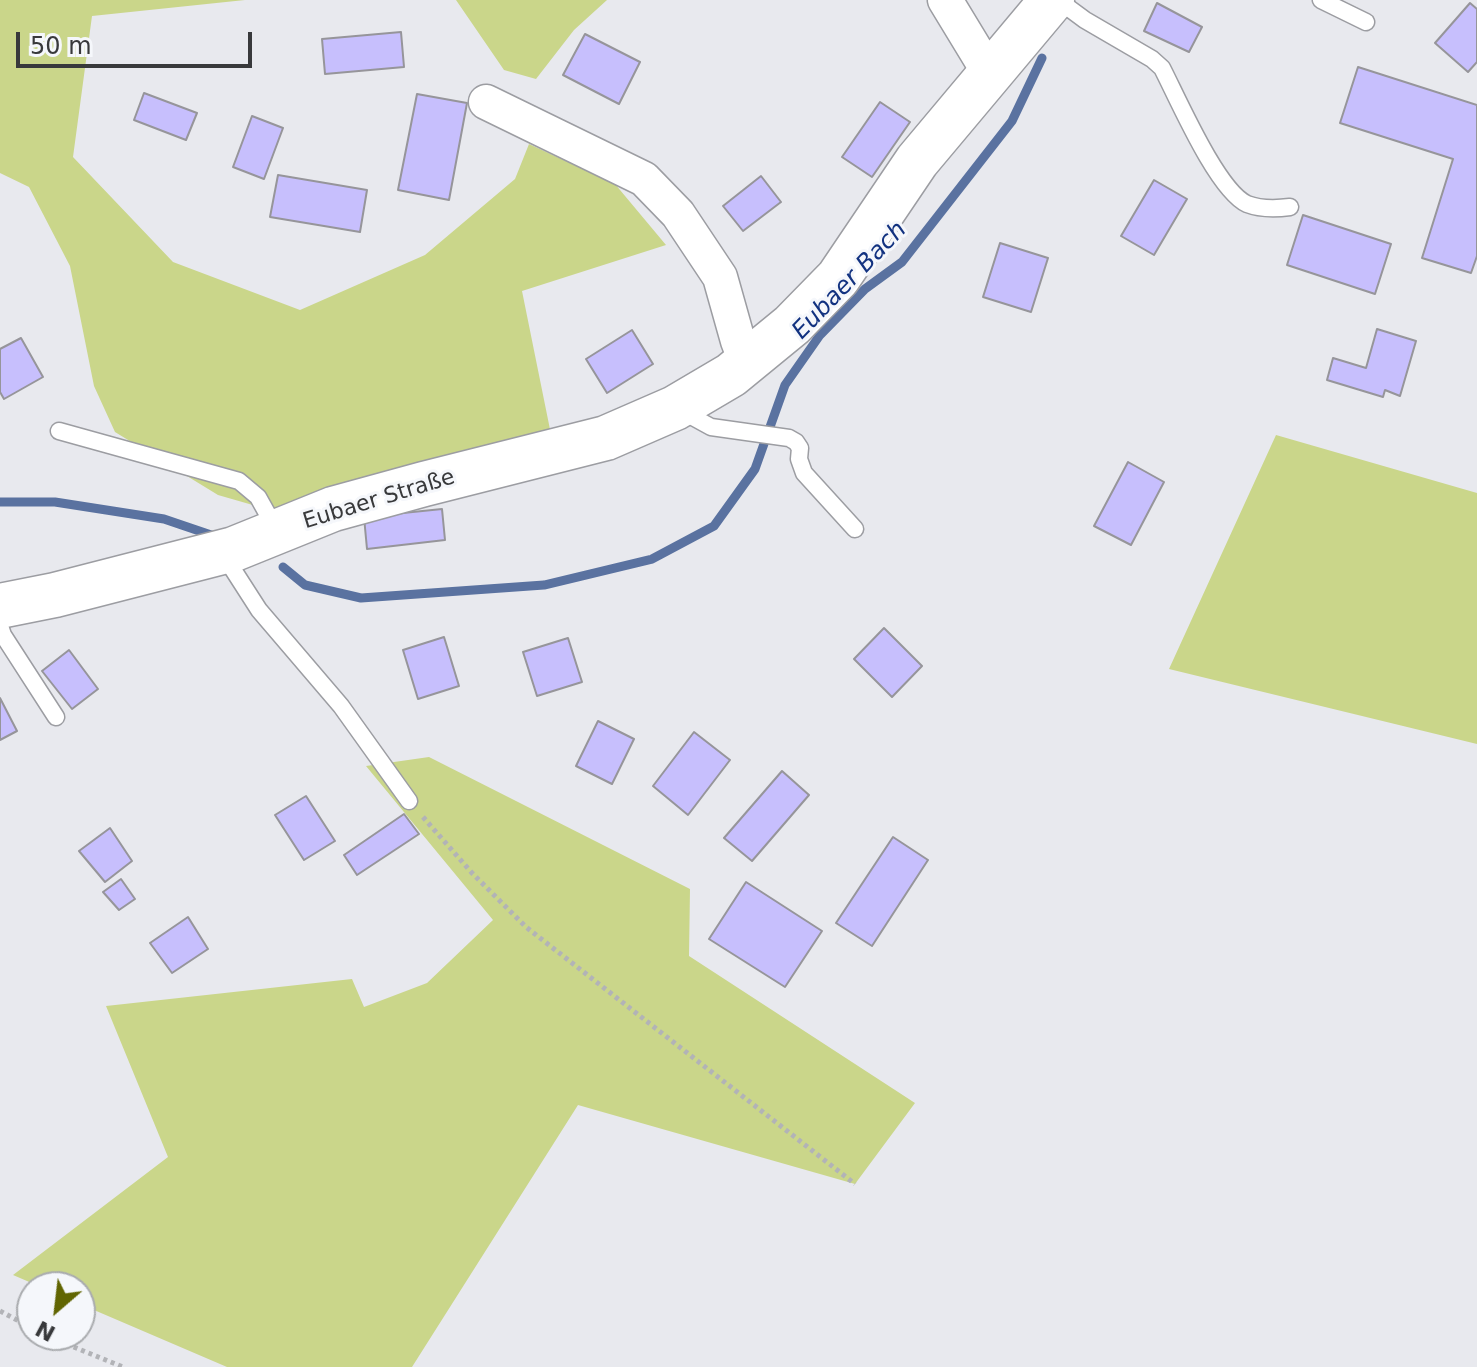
<!DOCTYPE html>
<meta charset="utf-8">
<style>
body{margin:0}
#map{position:relative;width:1477px;height:1367px;overflow:hidden;background:#e8e9ee;font-family:"DejaVu Sans",sans-serif}
canvas{display:block}
.north{position:absolute;left:16px;top:1271px;width:80px;height:80px;box-sizing:border-box;background:#f5f7fb;border:2px solid #a9abae;border-radius:50%;rotate:208deg;font-size:22px;font-weight:700;line-height:32px;text-align:center;color:#38393b}
.north::after{content:'';display:block;margin:auto;width:28px;height:36px;background:#616502;clip-path:polygon(50% 0,100% 100%,50% 72%,0 100%)}
.scale{position:absolute;left:16px;top:32px;width:236px;height:36px;box-sizing:border-box;border:4px solid #38393b;border-top:0;padding-left:10px;font-size:24px;line-height:28px;white-space:nowrap;color:#38393b;-webkit-text-stroke:6px #f5f7fb;paint-order:stroke}
</style>
<div id="map">
<canvas width="1477" height="1367"></canvas>
<div class="north">N</div>
<div class="scale">50 m</div>
</div>
<script>
const ctx = document.querySelector('canvas').getContext('2d');
ctx.lineJoin = 'round';
function fill(path, color) { ctx.fillStyle = color; ctx.fill(path, 'evenodd'); }
function trace(path, color, width, dash) { ctx.strokeStyle = color; ctx.lineWidth = width; ctx.lineCap = dash ? 'butt' : 'round'; ctx.setLineDash(dash || []); ctx.stroke(path); }
function drawText(font, color, halo, rows, align = 'center') {
  ctx.font = font + ' "DejaVu Sans",sans-serif'; ctx.lineWidth = 6; ctx.setLineDash([]); ctx.textBaseline = 'middle'; ctx.strokeStyle = halo; ctx.fillStyle = color; for (const [text, x, y, turn = 0] of rows) {
    ctx.save(); ctx.translate(x, y); ctx.rotate((+turn || 0) * Math.PI / 180); ctx.textAlign = isNaN(turn) ? turn : align; if (halo) ctx.strokeText(text, 0, 0); ctx.fillText(text, 0, 0); ctx.restore();
  }
}
const green = new Path2D(`
 M0,0h245l-153,16 -19,141 100,105 127,48 125,-55 90,-76 14,-35 86,40 51,61 -144,46 36,178 -229,58 -111,-32 -103,-63 -21,-46 -24,-120 -41,-79 -29,-14z
 M456,0h151l-33,30 -38,49 -32,-9z
 M1276,435l201,58v251l-308,-75z
 M429,757l261,132 -1,67 226,147 -60,81 -277,-79 -166,262h-185l-147,-63v-17h-39l-28,-12 155,-118 -62,-151 246,-27 12,28 63,-24 66,-63 -127,-154z`);
const stream = new Path2D(`
 M0,502h55l109,17 53,18
 M283,567l22,18 56,13 183,-13 108,-26 62,-33 41,-57 30,-84 35,-50 45,-46 37,-27 110,-141 30,-63`);
const building = new Path2D(`
 M1157,3l45,24 -13,25 -45,-21z
 M1470,3l7,6v53l-9,10 -33,-29z
 M401,32l3,35 -79,7 -3,-35z
 M585,34l55,28 -21,42 -56,-29z
 M1358,67l119,38v151l-6,17 -49,-15 31,-99 -113,-36z
 M144,93l53,20 -11,27 -52,-20z
 M417,94l50,9 -18,97 -51,-10z
 M880,102l30,20 -38,55 -30,-20z
 M252,116l31,12 -19,51 -31,-12z
 M278,175l89,15 -7,42 -90,-15z
 M761,176l20,26 -38,29 -20,-25z
 M1154,180l33,19 -33,56 -33,-19z
 M1303,215l88,29 -16,50 -88,-29z
 M1000,243l48,15 -17,54 -48,-15z
 M1377,329l39,12 -16,55 -15,-6 -2,7 -56,-17 6,-22 33,10z
 M632,330l21,34 -46,29 -21,-34z
 M21,338l22,39 -39,22 -4,-7v-43z
 M1128,462l36,20 -33,63 -37,-19z
 M442,509l3,31 -78,9 -3,-32z
 M884,628l38,38 -30,31 -38,-38z
 M444,637l15,49 -41,13 -15,-49z
 M568,638l14,44 -45,14 -14,-44z
 M69,650l29,39 -26,20 -30,-38z
 M0,698l17,33 -17,9z
 M598,721l36,18 -22,45 -36,-18z
 M694,732l36,28 -42,55 -35,-29z
 M782,771l27,24 -57,66 -28,-23z
 M306,796l29,45 -31,19 -29,-45z
 M404,814l15,20 -62,41 -13,-20z
 M110,828l22,33 -27,21 -26,-31z
 M893,837l35,23 -56,86 -36,-23z
 M121,879l14,20 -16,11 -16,-18z
 M746,882l76,49 -37,56 -76,-48z
 M188,917l20,32 -36,24 -22,-30z`);
const path = new Path2D(`
 M423,817l49,56 54,54 329,257
 M0,1311l32,17
 M44,1335l79,32`);
const lane = new Path2D(`
 M1058,0l27,20 67,39 10,9c16,31 55,122 85,136 13,5 28,5 43,3
 M1321,0l45,22
 M680,410l31,17 78,11 7,4 4,6 -1,11 5,14 51,56
 M59,431l180,50 19,16 19,34
 M223,554l36,56 82,96 68,95
 M0,626l3,9 53,82`);
const street = new Path2D(`
 M945,0l45,74
 M486,102l158,77 34,35 42,63 18,64 8,21`);
const secondary = new Path2D(`
 M0,606l55,-11 179,-46 99,-40 91,-25 182,-46 69,-30 56,-33 61,-50 46,-47 79,-117 135,-161`);
const streetNames = [
 ["Eubaer Straße",379,500,-17]
];
const waterNames = [
 ["Eubaer Bach",850,281,-46]
];
fill(green, '#cad68a');
trace(stream, '#5a72a0', 9);
fill(building, '#c7bffd');
trace(building, '#96959a', 2);
trace(lane, '#9c9da2', 19);
trace(street, '#9c9da2', 37);
trace(secondary, '#9c9da2', 47);
trace(path, '#b2b3b7', 5, [4, 4]);
trace(lane, '#fff', 16);
trace(street, '#fff', 34);
trace(secondary, '#fff', 44);
drawText('22px', '#38393b', '#f5f7fb', streetNames);
drawText('italic 24px', '#123280', '#f5f7fb', waterNames);
</script>
